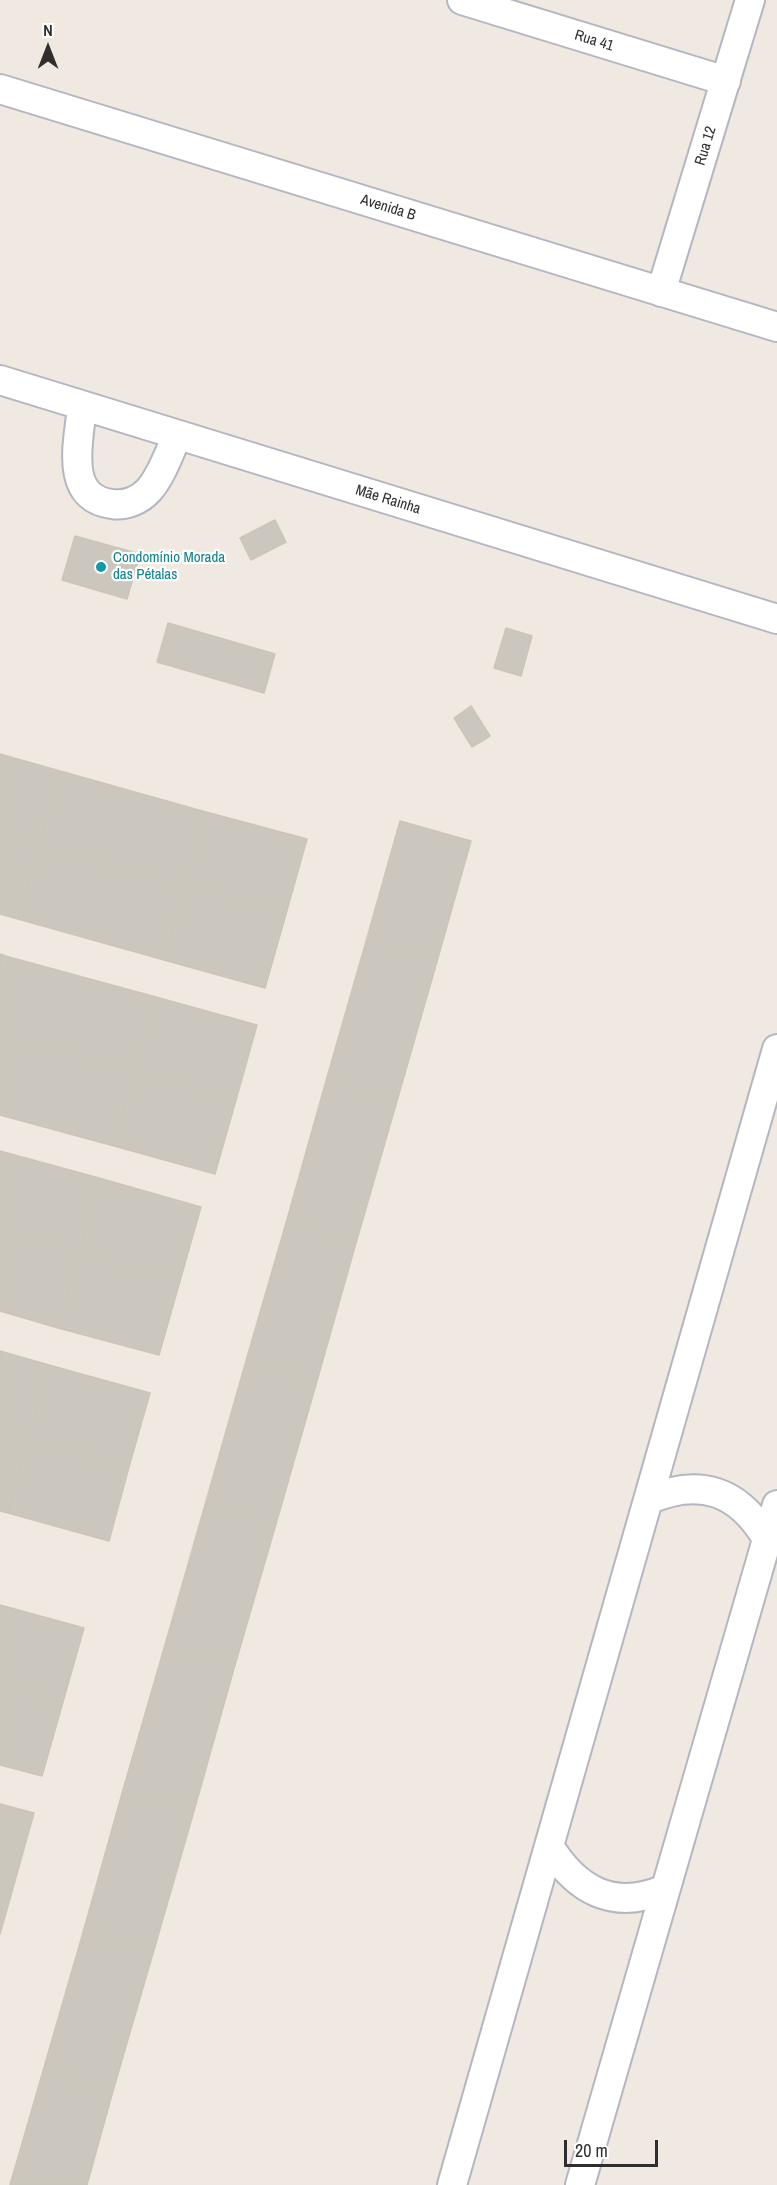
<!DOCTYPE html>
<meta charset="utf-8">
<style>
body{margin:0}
#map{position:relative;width:777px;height:2185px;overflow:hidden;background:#efe9e1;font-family:"Archivo Narrow",sans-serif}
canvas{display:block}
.north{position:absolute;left:18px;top:18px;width:60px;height:60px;-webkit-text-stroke:4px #fff;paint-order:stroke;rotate:0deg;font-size:16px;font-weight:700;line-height:24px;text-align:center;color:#2e2e2e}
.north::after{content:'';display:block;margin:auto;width:21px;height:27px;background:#2e2e2e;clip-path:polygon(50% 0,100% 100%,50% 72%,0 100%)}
.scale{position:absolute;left:564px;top:2140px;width:94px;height:27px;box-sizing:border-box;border:3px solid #2e2e2e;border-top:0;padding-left:8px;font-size:18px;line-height:21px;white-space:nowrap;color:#2e2e2e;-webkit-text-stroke:4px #fff;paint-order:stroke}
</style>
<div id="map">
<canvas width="777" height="2185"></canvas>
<div class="north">N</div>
<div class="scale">20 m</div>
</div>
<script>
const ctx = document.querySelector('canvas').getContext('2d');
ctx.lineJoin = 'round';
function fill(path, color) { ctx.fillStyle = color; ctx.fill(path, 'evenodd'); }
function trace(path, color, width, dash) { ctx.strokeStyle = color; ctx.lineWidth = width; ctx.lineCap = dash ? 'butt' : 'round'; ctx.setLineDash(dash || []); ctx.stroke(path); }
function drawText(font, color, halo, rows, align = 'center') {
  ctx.font = font + ' "Archivo Narrow",sans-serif'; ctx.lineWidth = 4.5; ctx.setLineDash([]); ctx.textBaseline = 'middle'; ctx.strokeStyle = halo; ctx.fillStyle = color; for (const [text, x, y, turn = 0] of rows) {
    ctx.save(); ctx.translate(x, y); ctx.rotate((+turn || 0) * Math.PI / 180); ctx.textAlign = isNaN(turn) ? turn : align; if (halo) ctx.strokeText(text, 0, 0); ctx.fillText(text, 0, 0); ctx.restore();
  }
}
const building = new Path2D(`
 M275,520l11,22 -35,18 -11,-22z
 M75,536l65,18 -13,45 -65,-19z
 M168,623l107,31 -11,39 -107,-31z
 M506,628l26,8 -11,40 -27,-8z
 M471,706l19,30 -18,11 -18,-29z
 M0,754l60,17 -21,74 -39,-11z
 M60,771l146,41 -21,74 -146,-41z
 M206,812l101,27 -21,75 -101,-28z
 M400,821l71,20 -33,117 -71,-20z
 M0,834l39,11 -21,74 -18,-5z
 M39,845l146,41 -21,74 -146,-41z
 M185,886l101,28 -21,74 -101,-28z
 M367,938l71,20 -41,143 -71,-20z
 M0,954l9,3 -9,34z
 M9,957l147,40 -21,75 -135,-38v-43z
 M156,997l101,28 -21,75 -101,-28z
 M0,1034l135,38 -21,74 -114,-31z
 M135,1072l101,28 -21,74 -101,-28z
 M326,1081l71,20 -41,142 -70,-20z
 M0,1151l99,27 -20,75 -79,-22z
 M99,1178l102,29 -21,74 -101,-28z
 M286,1223l70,20 -39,138 -71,-20z
 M0,1231l79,22 -21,75 -58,-17z
 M79,1253l101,28 -21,74 -101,-27z
 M0,1351l49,14 -21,74 -28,-8z
 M246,1361l71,20 -41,143 -71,-19z
 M49,1365l101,28 -21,74 -101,-28z
 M0,1431l28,8 -20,74 -8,-2z
 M28,1439l101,28 -20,74 -101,-28z
 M205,1505l71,19 -41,141 -70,-20z
 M0,1605l84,23 -21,74 -63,-18z
 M165,1645l70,20 -41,146 -71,-21z
 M0,1684l63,18 -21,74 -42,-11z
 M123,1790l71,21 -40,139 -70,-21z
 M0,1804l34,9 -21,75 -13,-3z
 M0,1885l13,3 -13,46z
 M84,1929l70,21 -41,141 -70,-20z
 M43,2071l70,20 -26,94h-77z`);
const street = new Path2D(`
 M462,0l264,81
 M0,89l777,238
 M661,292l89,-292
 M0,380l777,239
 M82,407c-3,33 -19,91 30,97 14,2 28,-4 37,-14 13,-15 20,-37 28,-54
 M648,1500c52,-23 91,-9 119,39
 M549,1846c28,45 65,65 116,43
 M452,2185l325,-1136
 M580,2185l197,-680`);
const markers = [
 [101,567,6,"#0f9aa8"]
];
const streetNames = [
 ["Rua 41",594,41,17],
 ["Rua 12",706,146,-73],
 ["Avenida B",388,208,17],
 ["Mãe Rainha",388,500,17]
];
const cultureNames = [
 ["Condomínio Morada",113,558],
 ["das Pétalas",113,575]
];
fill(building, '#cbc7bf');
trace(building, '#cbc5ba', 1.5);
trace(street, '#b4b7c1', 32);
trace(street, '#fff', 28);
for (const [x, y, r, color] of markers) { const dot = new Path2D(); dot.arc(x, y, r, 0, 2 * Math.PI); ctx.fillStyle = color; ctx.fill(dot); trace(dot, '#fff', 2); }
drawText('15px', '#2e2e2e', '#fff', streetNames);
drawText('15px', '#0d838f', '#fff', cultureNames, 'left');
</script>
